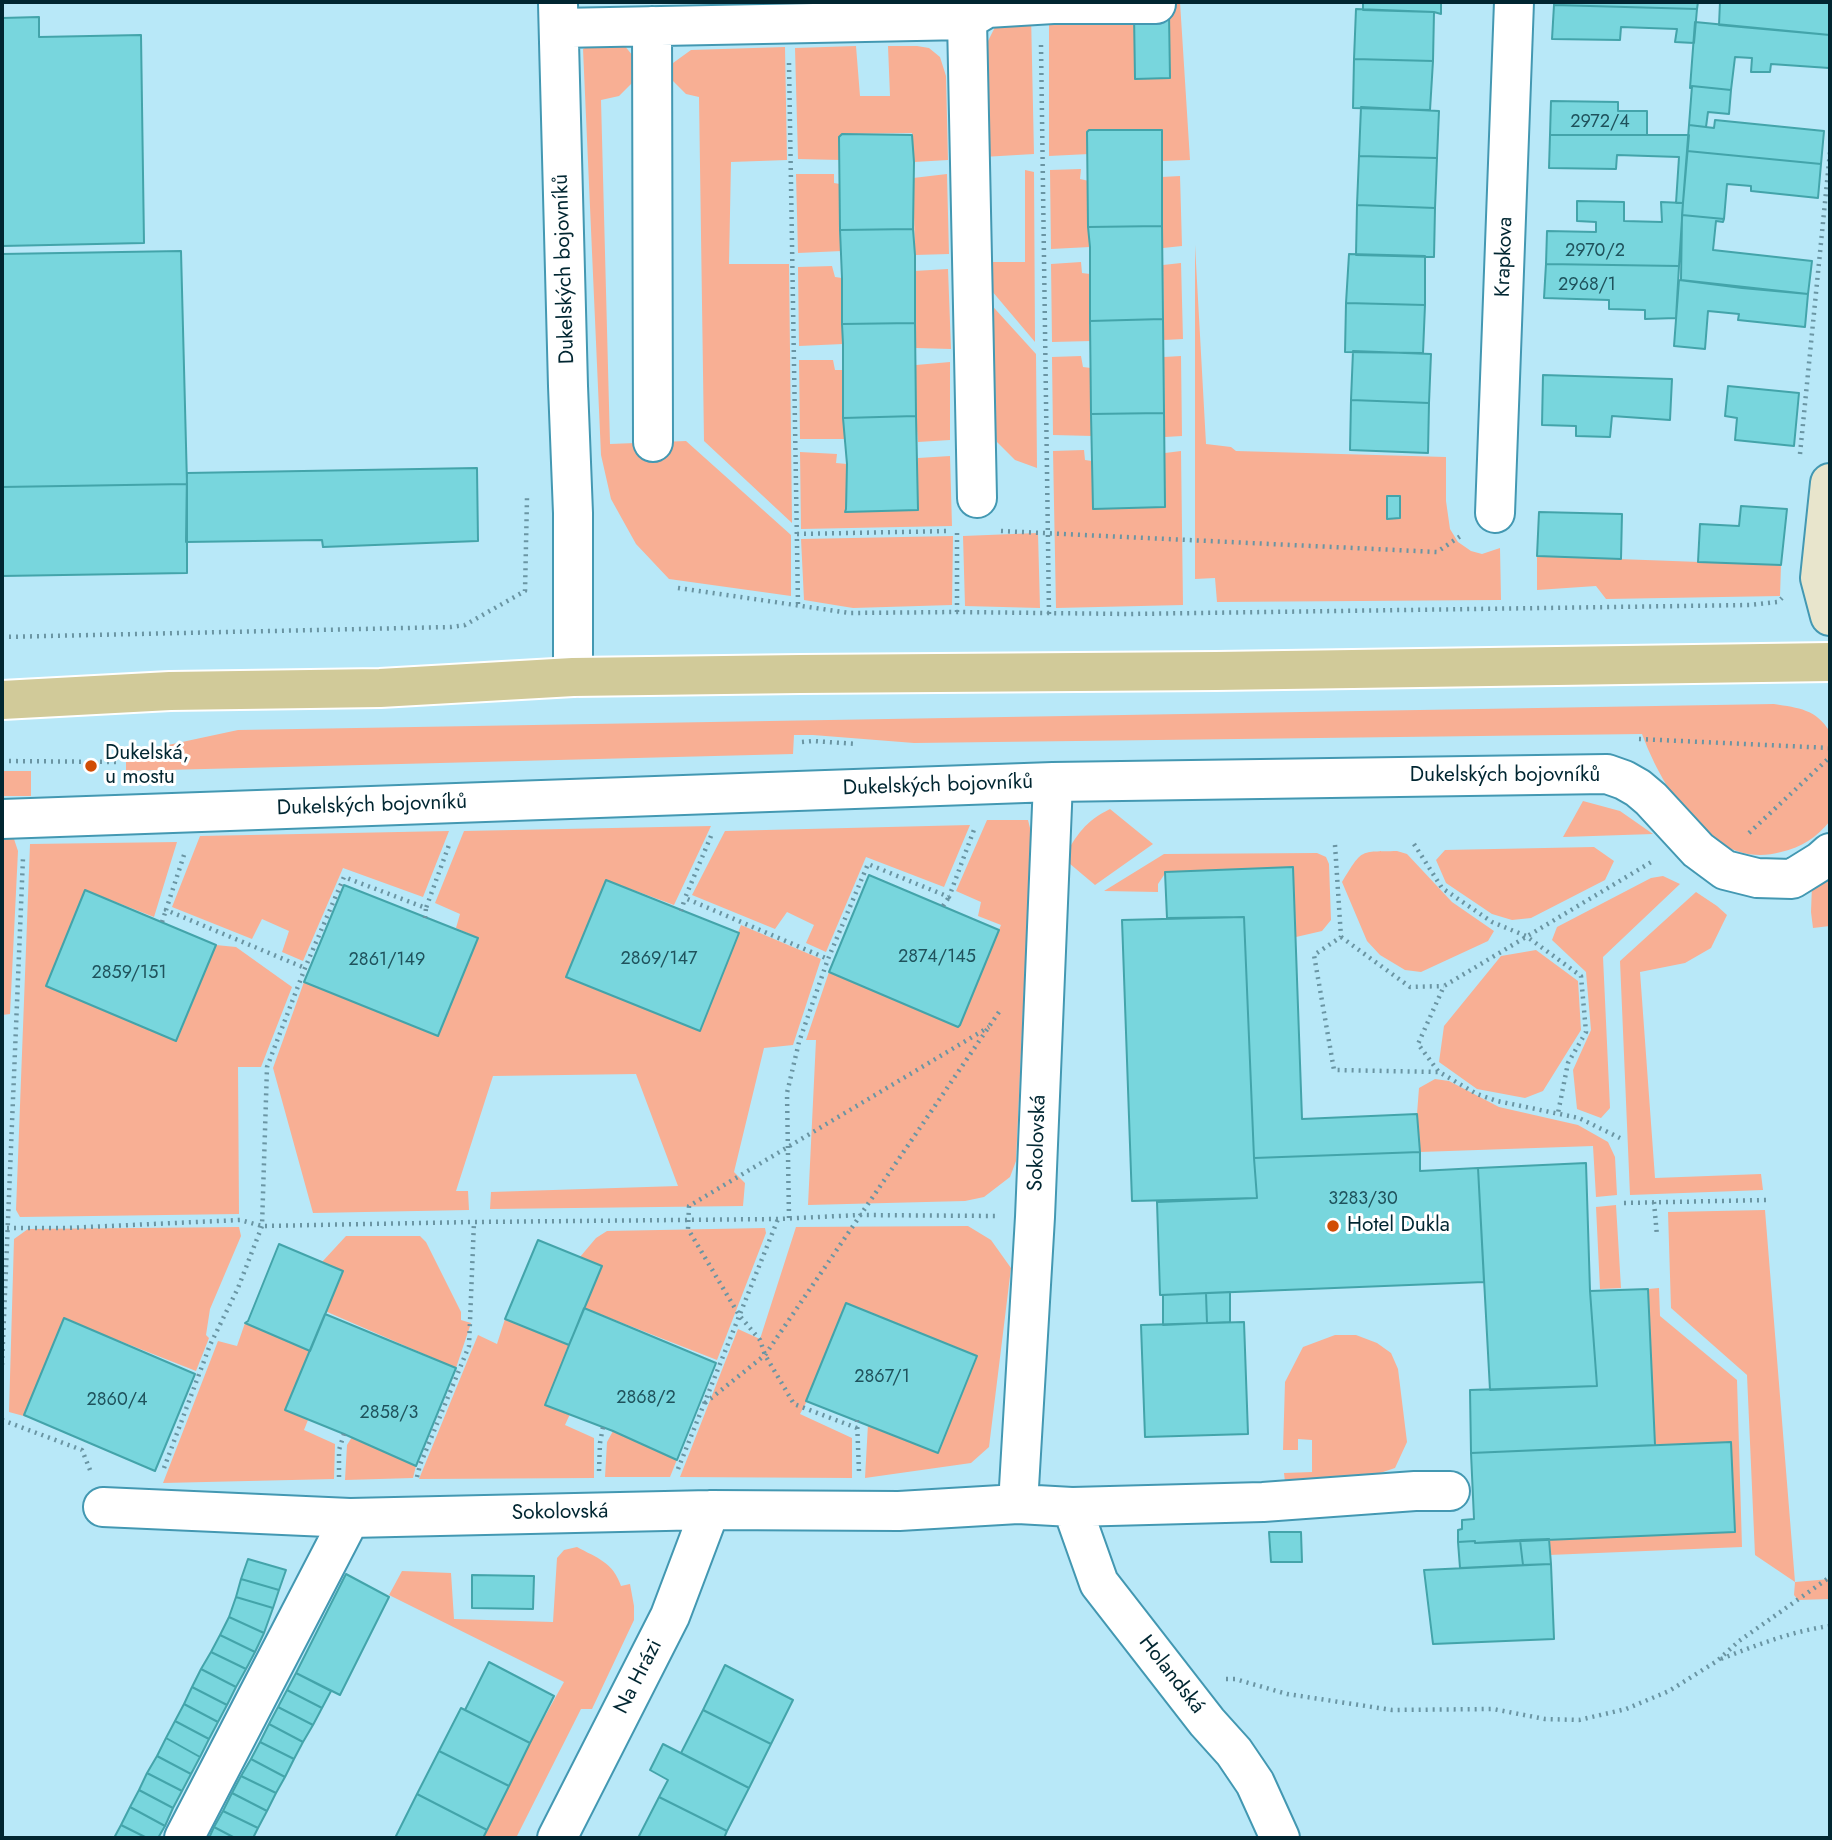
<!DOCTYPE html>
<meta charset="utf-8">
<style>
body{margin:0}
#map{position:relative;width:1832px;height:1840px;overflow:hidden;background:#b8e8f8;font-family:Jost,sans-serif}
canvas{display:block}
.frame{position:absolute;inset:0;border:4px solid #012631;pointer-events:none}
</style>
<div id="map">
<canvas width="1832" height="1840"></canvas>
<div class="frame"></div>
</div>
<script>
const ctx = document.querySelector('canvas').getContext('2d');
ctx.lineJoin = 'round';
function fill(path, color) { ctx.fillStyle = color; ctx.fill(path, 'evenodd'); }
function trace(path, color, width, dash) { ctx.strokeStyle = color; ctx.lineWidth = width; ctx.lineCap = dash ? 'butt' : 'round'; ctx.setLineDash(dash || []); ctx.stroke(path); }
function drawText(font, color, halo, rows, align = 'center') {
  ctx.font = font + ' Jost,sans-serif'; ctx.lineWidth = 6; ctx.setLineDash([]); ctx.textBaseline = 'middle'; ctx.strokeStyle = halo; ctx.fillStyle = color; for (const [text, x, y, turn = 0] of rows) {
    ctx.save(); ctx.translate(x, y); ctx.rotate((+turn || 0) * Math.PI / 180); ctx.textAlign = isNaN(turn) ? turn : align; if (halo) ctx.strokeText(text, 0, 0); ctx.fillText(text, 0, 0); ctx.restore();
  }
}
const green = new Path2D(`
 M1169,2h11l10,158 -27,1 -1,-30 -73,23 -40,2v-141l86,-2 4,65 31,-1z
 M1031,14l3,140 -51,3 3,-112 9,-18 24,-12z
 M601,39h18l14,17 -1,27 -13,13 -18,4 9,344 76,-3 105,94v61l-122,-17 -33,-35 -25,-45 -10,-44 -18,-406z
 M856,46l4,50h30l-2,-50h29l12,2 11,9 6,19 2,84 -34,2 -2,-29 -70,1 -3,3 1,23 -42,-1 -3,-111z
 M785,47l2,113 -56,2 -2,102h60l3,259 -88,-82 -5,-344 -13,-3 -13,-13v-18l18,-13z
 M1081,169l-1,10 9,2 1,66 -39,2 -1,-79z
 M1025,170l9,2 1,170 -49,-58 -1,-22h40z
 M796,174h38v9l6,1 2,67 -44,2z
 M947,174l2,80 -34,1 -2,-77z
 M1180,176l2,70 -19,2 -1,-71z
 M1195,245l11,199 25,3 5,4 210,6v44l4,28 8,13 13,9 11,3 18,-6 1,52 -284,2 -2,-24 -20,1z
 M1081,262l1,11 8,1 1,67 -39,1 -1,-78z
 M1181,263l2,76 -19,1 -1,-75z
 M832,266l3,11 7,1v46l1,20 -44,2 -1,-79z
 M948,269l3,80 -35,-1 -2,-77z
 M986,299l50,55 1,114 -22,-8 -18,-18 -9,-28z
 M1081,356l2,11 8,1 2,68 -40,-1 -1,-78z
 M1181,356l1,80 -17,1 -1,-80z
 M799,360h34l2,10h9v69h-44z
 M950,362v78l-32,2 -2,-26v-51z
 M1084,450l1,10 7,1 73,45v-53l16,-2 2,154 -127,3 -3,-157z
 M800,452l37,2 -1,9 11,1 -1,45h71l1,-51 32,-2 2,70 -151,3z
 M1038,533l2,75 -75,-2 -2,-70z
 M953,536l-1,69 -99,3 -49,-8 -3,-61z
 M1537,556l244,9 -1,31 -174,3 -10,-13 -59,4z
 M1774,704c25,4 42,5 56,28v89c-14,17 -28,26 -49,31 -69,20 -119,-64 -139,-118l-728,9 -101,-8h-19l-1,19 -667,17v-17l112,-24z
 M2,771h29v25h-29z
 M1583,801l37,10 33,23 -90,3z
 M1110,809l43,35 -58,41 -32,-27c15,-24 21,-36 47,-49z
 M987,820h41l3,12 -15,329 -6,16 -26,20 -19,4 -157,4 8,-165h-10l23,-68 131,53 41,-100 -23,-9 3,-14 -25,-11z
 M970,825l-26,62 -78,-30 -40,95 -20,-9 8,-18 -27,-13 -12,17 -83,-34 33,-64z
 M711,826l-37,79 -68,-25 -40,97 133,54 42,-106 80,34 -28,86 -29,3 -30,124 11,11 -2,23 -253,3 1,-17 187,-6 -42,-112 -143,2 -37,115h12l1,19 -156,3 -40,-145 31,-86 134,53 40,-97 -22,-10 4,-14 -25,-11 29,-72z
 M449,831l-26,66 -80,-29 -40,93 -21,-9 7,-21 -27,-12 -10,20 -80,-32 28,-71z
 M2,839h12l4,12 -8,163 -8,1z
 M177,842l-23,75 -69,-27 -39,96 132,52 38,-93 20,2 56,40 -31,80h-23l1,147 -219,3 -4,-7 14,-366z
 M1594,847l20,14 -9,19 -74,38 -19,2 -20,-6 -46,-31 -10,-23 9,-10z
 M1397,851l10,3 45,48 42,29 -6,10 -67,31 -16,-2 -25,-15 -13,-14 -25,-59c21,-34 17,-30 55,-31z
 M1317,853l9,4 3,7 2,56 -9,11 -26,6 -3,-70 -127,5 -8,12v8l-54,-1 60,-37z
 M1830,873v53l-17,2 -2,-16 1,-27z
 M1663,876l17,8 -77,73 7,151 -9,10 -24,-9 -4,-39 18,-40 -5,-58 -34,-32 5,-13 94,-49z
 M1696,892l21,14 10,9 -16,33 -26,15 -45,9 15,206 106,-4 2,16 -133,5 -10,-234z
 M1536,950l42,31 3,49 -38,61 -18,7 -48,-9 -38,-27 5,-36 57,-70z
 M1435,1079l14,2 50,26 79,18 30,17 7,15 2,38 -21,2 -3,-51 -173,6 -3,-38 2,-26z
 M1616,1205l5,83 -21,1 -4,-82z
 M1765,1210l30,372 35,-3v20l-32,1 -4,-5 1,-13 -40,-27 -8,-180 -76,-67 -3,-96z
 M968,1226l23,14 20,28 -22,179 -18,16 -106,15 3,-54 70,29 39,-96 -131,-53 -38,95 -8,15 52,24v40l-172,-1 58,-148 22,10 36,-112z
 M239,1227l2,9 -31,73 -4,26 3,3 -13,33 -132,-52 -40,95 18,7 -33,-9 5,-173 14,-10z
 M765,1228l1,5 -49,127 -133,-52 18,-42 -22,-9 16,-19 11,-7z
 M346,1236h74l6,6 35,70v8l10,3 -15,45 -131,-57 18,-39 -21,-10z
 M1659,1288l1,28 77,64 5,167 -193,8v-16l186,-7 -4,-90 -76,3 -7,-156z
 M505,1319l64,26 1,69 -5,11 29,13v40l-175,1 59,-144 19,9z
 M248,1321l62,27 -25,62 23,10 -4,10 31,14 -1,35 -171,4 55,-142 19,5 8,-23z
 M1335,1335h21l21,8 14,10 7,16 9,73 -12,26 -18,6 -92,8 -1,-9 28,-1v-32l-14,-1v11h-15l2,-68 18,-35z
 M613,1431l65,26 -8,20h-65l2,-35z
 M352,1437l64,29 -3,12 -68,2 2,-35z
 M577,1547c20,11 36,15 44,39l9,-2 4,22v14l-42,89h-11l-65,129h-33l47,-95 34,-61 -175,-87 13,-24 49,2 3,46 99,3 4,-64 7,-8z`);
const building = new Path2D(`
 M1363,2h78v12l-7,-2 -71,-2z
 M1554,2h144l-1,7 -143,-4z
 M1720,2h110v33l-111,-10z
 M1554,5l143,4 -3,34 -19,-1 2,-13 -56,-2 -1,13 -68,-1z
 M1356,9l78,3 -1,49 -79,-2z
 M1134,14h35l1,64 -35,1z
 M39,17v20l102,-2 3,208 -142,3v-228z
 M1695,22l135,13 -1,33 -58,-4 -1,8h-19l1,-14 -17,-1 -4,33 -39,-4v2h-2z
 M1354,59l79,2 -3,49 -77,-2z
 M1692,86l39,4 -2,24 -21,-2 -2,15 -17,-2z
 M1551,101l67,1v9h29v24h-97z
 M1361,107l78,4 -2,47 -78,-2z
 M1715,120l109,11 -3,33 -134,-13 2,-26 25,3z
 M1089,130h73v96l-74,1 -1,-95z
 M842,134l70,1 2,27 -1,67 -73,1 -1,-93z
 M1550,135h139l-6,68h-7l3,-46 -62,-2 -1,14 -67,-1z
 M1687,151l134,13 -3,34 -67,-7v-5l-24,-2 -3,35 -42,-4z
 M1359,156l78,2 -2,50 -78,-3z
 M1577,201l47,1v19l38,1 -1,-20 22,1 -4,63 -133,-2 1,-33 49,1v-10l-19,-1z
 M1357,205l78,3 -1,49 -78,-2z
 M1682,215l42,4 -1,3 -7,-1 -3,29 99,11 -4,33 -127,-14z
 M1162,226l1,93 -73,2v-74l-2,-20z
 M913,229l2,26v68l-73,1v-46l-2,-48z
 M181,251l6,233 -185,3v-233z
 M1349,254l76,2v49l-79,-2z
 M1546,264l133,2 -3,52 -31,1v-9l-36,-1v-9l-65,-2z
 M1679,280l63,8 66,6 -3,33 -67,-7 1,-6 -31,-3 -3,38 -31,-3z
 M1346,303l79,2 -2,48 -78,-1z
 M1163,319l1,94 -73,1 -1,-93z
 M915,323l1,93 -73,2v-74l-1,-20z
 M1353,351l78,3 -2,49 -78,-3z
 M1543,375l129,4 -2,41 -58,-4 -2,21 -34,-1v-10l-34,-1z
 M1728,386l71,7 -5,53 -59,-6 2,-22 -12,-2z
 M1351,400l78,3 -1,50 -78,-3z
 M1164,413l1,94 -72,2 -2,-95z
 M916,416l2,94 -73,2 1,-3 1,-45 -4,-46z
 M477,468l1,73 -155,6 -1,-7 -136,2 1,-69z
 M187,484v89l-185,3v-89z
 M1387,496h13v22l-13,1z
 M1741,506l46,3 -6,56 -83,-3 2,-38 39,2z
 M1539,512l83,2 -1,45 -84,-3z
 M1293,867l9,252 115,-5 3,38 -166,6 -10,-241 -77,1 -2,-46z
 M869,875l130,55 -39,95 -2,2 -129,-55z
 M606,880l133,53 -39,98 -134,-54z
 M344,885l134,53 -40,98 -134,-54z
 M85,890l131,55 -40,96 -130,-55z
 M1244,917l10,241 3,40 -125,3 -10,-281z
 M1420,1152v19l58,-3 6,114 -324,13 -3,-93 100,-4 -3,-40z
 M1586,1163l4,128 7,95 -107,4 -12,-222z
 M538,1240l64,26 -33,79 -64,-26z
 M279,1244l64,27 -33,80 -65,-28 3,-2z
 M1648,1289l7,156 -184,8 -1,-63 127,-4 -7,-95z
 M1230,1292v30l-23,1 -1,-30z
 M1206,1293l1,30 -44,2v-30z
 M846,1303l131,53 -39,97 -132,-52z
 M584,1308l132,55 -39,97 -64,-29 -68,-26z
 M325,1314l131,54 -40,98 -72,-32 -59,-24z
 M64,1318l131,56 -40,97 -131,-56z
 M1244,1322l4,112 -103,3 -4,-112z
 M1731,1442l4,90 -260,11v-2l-17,1v-12l4,-1v-9l12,-1 -3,-66z
 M1269,1532h32l1,30h-31z
 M1549,1539l2,25 -28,1 -3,-25z
 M1520,1540l3,25 -63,3 -2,-26 17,-1v2z
 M248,1559l38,11 -7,20 -38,-11z
 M1551,1564l3,75 -121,5 -9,-74z
 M346,1574l43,23 -49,98 -44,-22z
 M472,1575l62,1 -1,33 -61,-1z
 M241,1579l38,11 -6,18 -37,-11z
 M236,1597l37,11 -9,25 -35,-16z
 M229,1617l35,16 -9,19 -35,-17z
 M220,1635l35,17 -9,17 -35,-17z
 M211,1652l35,17 -10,18 -35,-18z
 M489,1662l65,34 -24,47 -65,-33z
 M725,1665l68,35 -22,44 -68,-34z
 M201,1669l35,18 -9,18 -35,-18z
 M296,1673l35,18 -9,17 -35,-18z
 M192,1687l35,18 -9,17 -34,-18z
 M287,1690l35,18 -9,17 -35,-18z
 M184,1704l34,18 -9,17 -34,-18z
 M278,1707l35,18 -10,17 -34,-18z
 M461,1708l69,35 -21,43 -70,-35z
 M703,1710l68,34 -22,44 -68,-35z
 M175,1721l34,18 -9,18 -34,-19z
 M269,1724l34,18 -9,17 -34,-17z
 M166,1738l34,19 -9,17 -34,-18z
 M260,1742l34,17 -9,18 -34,-18z
 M663,1744l86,44 -22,43 -68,-34 9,-17 -18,-10z
 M439,1751l70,35 -22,44 -70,-36z
 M157,1756l34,18 -9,17 -35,-18z
 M251,1759l34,18 -9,16 -35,-17z
 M147,1773l35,18 -9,17 -34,-18z
 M241,1776l35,17 -9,18 -35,-18z
 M139,1790l34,18 -8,18 -35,-19z
 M232,1793l35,18 -9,17 -35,-17z
 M417,1794l70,36 -4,8h-88z
 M659,1797l68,34 -3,7h-86z
 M130,1807l35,19 -7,12h-11l-26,-13z
 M223,1811l35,17 -5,10h-18l-21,-11z
 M121,1825l26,13h-33z
 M214,1827l21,11h-26z`);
const path = new Path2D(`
 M1041,45l8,569
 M789,63l9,542
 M1800,454l30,-302
 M1001,531l436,21 25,-17
 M797,534l153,-3
 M678,588l172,25 107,-1 172,2 621,-9 28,-3 4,-4
 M957,612v-80
 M2,637l449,-10 14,-2 60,-34 2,-93
 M1639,739l191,9
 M802,742l11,-1 44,3
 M2,761l118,1
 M1749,833l81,-76
 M711,836l-26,62 143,61
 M1414,844l28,44 50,34 34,14 55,40 5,56 -18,31 -10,50
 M1335,845l6,92 -27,18 20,115 105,2 38,22 20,7 82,17 41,20
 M184,855l-18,55 139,58
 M943,906l6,-9
 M681,911l4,-13
 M425,918l1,-10
 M162,922l4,-12
 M1341,937l69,50 34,-1
 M1438,1071l-20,-27 26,-58 209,-125
 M1654,1202l3,34
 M1624,1203l142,-3
 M789,1218l-2,-125 12,-51 29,-83 40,-95 81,33 26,-70
 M7,1228h59l174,-8 22,6 212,-4 304,-3 81,-4 137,1
 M2,1365l21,-507
 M705,1403l60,-48 236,-346
 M2,1420l80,30 8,20
 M857,1420l2,52
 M857,1428l-63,-24 -29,-49 -5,-15 -21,-25 -51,-86 1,-23 300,-179
 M164,1468l46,-123 28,-57 24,-62 5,-159 38,-99 39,-91 82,31 23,-63
 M678,1469l100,-250
 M599,1471l1,-28 3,-16
 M339,1477v-27l5,-16
 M417,1477l3,-12 49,-119 5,-124
 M1721,1659c36,-14 71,-28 109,-33
 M1226,1679h9l52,15 105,16 101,-1 52,10 34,1 47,-11 43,-18 48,-30 22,-20 91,-64`);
const street = new Path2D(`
 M558,4l10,382 5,127v164
 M967,20l20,-12 66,-4h103
 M652,26l1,416
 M559,28l408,-8 10,478
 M1495,513l19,-511
 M2,819l1051,-37 554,-8 17,6 14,8 13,11 47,51 27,20 32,8 35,1 29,-18 9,-8
 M1018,1504l17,-287 18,-435
 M103,1507l247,11 360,-8 189,1 119,-7 54,3 191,-5 152,-11h35
 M1072,1507l27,76 108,139 27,30 21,31 25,55
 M184,1838l166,-320
 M557,1838l113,-222 40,-106`);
const secondary = new Path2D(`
 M1830,483l-10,95 10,38`);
const primary = new Path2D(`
 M2,700l168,-9 210,-3 193,-11 227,-3 416,-3 614,-9`);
const markers = [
 [91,766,7,"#d14d05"],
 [1333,1226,7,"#d14d05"]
];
const numberNames = [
 ["2972/4",1600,123],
 ["2970/2",1595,252],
 ["2968/1",1587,286],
 ["2874/145",937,958],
 ["2869/147",659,960],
 ["2861/149",387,961],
 ["2859/151",129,974],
 ["3283/30",1363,1200],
 ["2867/1",882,1378],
 ["2868/2",646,1399],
 ["2860/4",117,1401],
 ["2858/3",389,1414]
];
const streetNames = [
 ["Krapkova",1505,257,-88],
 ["Dukelských bojovníků",565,269,-92],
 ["Dukelských bojovníků",1505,776],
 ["Dukelských bojovníků",938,786,-2],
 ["Dukelských bojovníků",372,806,-2],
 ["Sokolovská",1038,1143,-88],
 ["Sokolovská",560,1513,-1],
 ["Holandská",1171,1675,52],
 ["Na Hrázi",639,1677,-63]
];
const poiNames = [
 ["Dukelská,",105,754],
 ["u mostu",105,778],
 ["Hotel Dukla",1347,1226]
];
fill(green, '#f8af94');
fill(building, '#78d6dd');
trace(building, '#43a4aa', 2);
trace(street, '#4398b2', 42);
trace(secondary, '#4398b2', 42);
trace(primary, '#fff', 42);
trace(path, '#6a95a3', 4.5, [2, 5]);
trace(street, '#fff', 38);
trace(secondary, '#e8e5cc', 38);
trace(primary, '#d1ca99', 38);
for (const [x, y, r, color] of markers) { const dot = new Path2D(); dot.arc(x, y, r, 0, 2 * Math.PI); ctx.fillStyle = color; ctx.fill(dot); trace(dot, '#fff', 2.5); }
drawText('18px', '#1f525c', null, numberNames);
drawText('21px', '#012631', '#fff', streetNames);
drawText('21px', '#012631', '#fff', poiNames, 'left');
</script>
